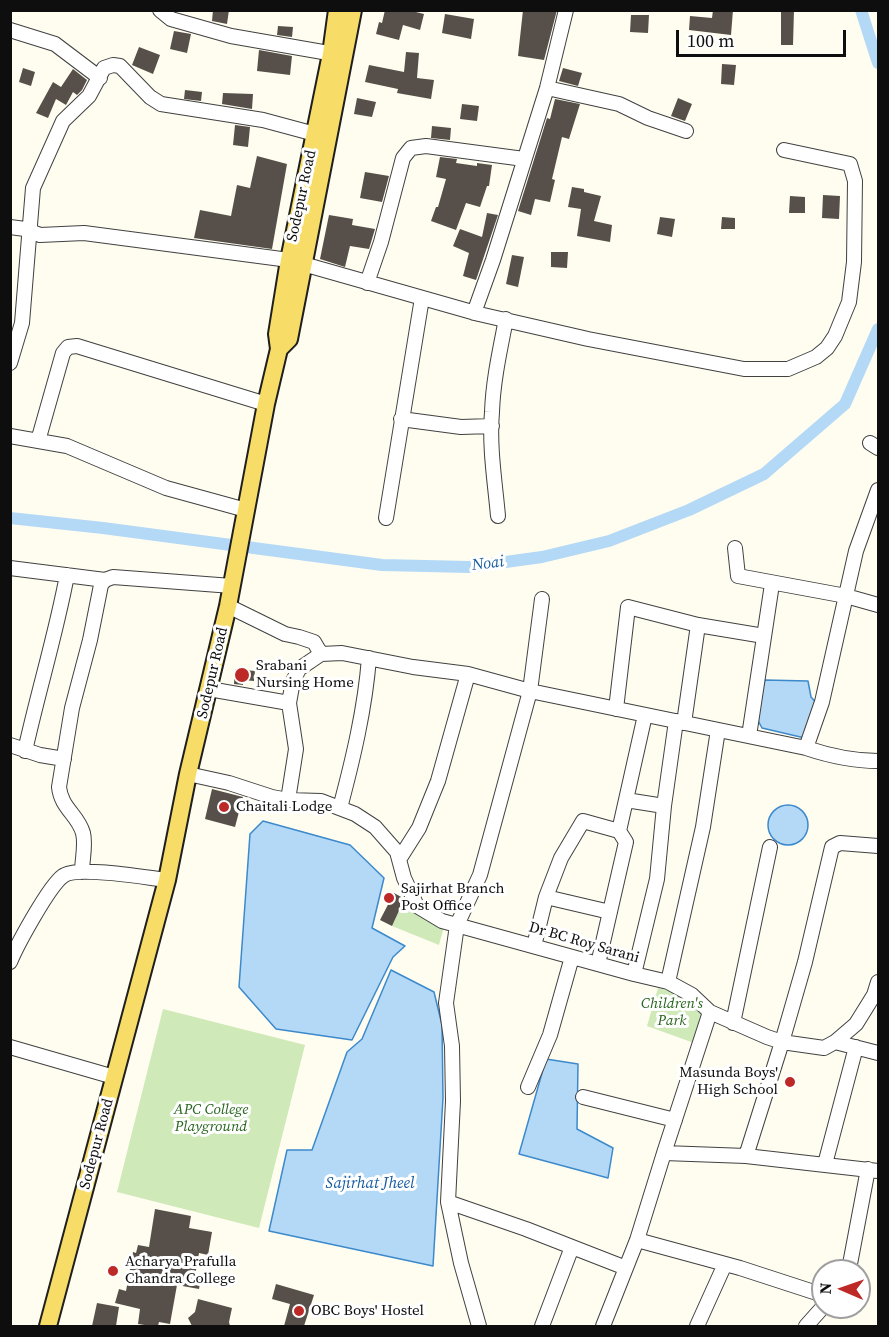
<!DOCTYPE html>
<style>
body{margin:0}
#map{position:relative;width:889px;height:1337px;overflow:hidden;background:#fffdef;font-family:"Source Serif 4",serif}
canvas{display:block}
.frame{position:absolute;inset:0;border:12px solid #0e0e0e;pointer-events:none}
.north{position:absolute;left:811px;top:1259px;width:60px;height:60px;box-sizing:border-box;background:#fff;border:2px solid #9f9f9f;border-radius:50%;rotate:272deg;font-size:16px;font-weight:700;line-height:24px;text-align:center;color:#0e0e0e}
.north::after{content:'';display:block;margin:auto;width:21px;height:27px;background:#bd2927;clip-path:polygon(50% 0,100% 100%,50% 72%,0 100%)}
.scale{position:absolute;left:676px;top:30px;width:170px;height:27px;box-sizing:border-box;border:3px solid #0e0e0e;border-top:0;padding-left:8px;font-size:18px;line-height:21px;white-space:nowrap;color:#0e0e0e;-webkit-text-stroke:4px #fff;paint-order:stroke}
</style>
<div id="map">
<canvas width="889" height="1337"></canvas>
<div class="frame"></div>
<div class="north">N</div>
<div class="scale">100 m</div>
</div>
<script>
const ctx = document.querySelector('canvas').getContext('2d');
ctx.lineJoin = 'round';
function fill(path, color) { ctx.fillStyle = color; ctx.fill(path, 'evenodd'); }
function trace(path, color, width, dash) { ctx.strokeStyle = color; ctx.lineWidth = width; ctx.lineCap = dash ? 'butt' : 'round'; ctx.setLineDash(dash || []); ctx.stroke(path); }
function drawText(font, color, halo, rows, align = 'center') {
  ctx.font = font + ' "Source Serif 4",serif'; ctx.lineWidth = 6; ctx.setLineDash([]); ctx.textBaseline = 'middle'; ctx.strokeStyle = halo; ctx.fillStyle = color; for (const [text, x, y, turn = 0] of rows) {
    ctx.save(); ctx.translate(x, y); ctx.rotate((+turn || 0) * Math.PI / 180); ctx.textAlign = isNaN(turn) ? turn : align; if (halo) ctx.strokeText(text, 0, 0); ctx.fillText(text, 0, 0); ctx.restore();
  }
}
const green = new Path2D(`
 M405,899l22,15 18,9 -6,22 -47,-19z
 M658,988l25,7 19,15 -8,33 -47,-17z
 M163,1009l142,36 -46,183 -142,-36z`);
const water = new Path2D(`
 M765,680l43,1 3,16 9,10 -11,32 -47,-11 -7,-13z
 M768 825a20 20 0 1 1 40 0a20 20 0 1 1-40 0Z
 M263,821l87,24 34,33 -12,50 33,18 -12,11 -41,83 -76,-11 -37,-42 11,-153z
 M391,970l43,22 8,33 1,73 -10,168 -164,-35 18,-81h25l35,-98 15,-13z
 M546,1059l32,5 -1,65 36,19 -5,30 -89,-24z`);
const canal = new Path2D(`
 M861,10l17,53
 M10,518l93,10 279,37 87,2 73,-10 67,-16 80,-31 75,-36 81,-70 33,-75`);
const building = new Path2D(`
 M213,10h16l-2,14 -15,-3z
 M385,10h23l16,4 -4,16 -17,-5 -4,15 -23,-6 3,-12 3,1z
 M523,10h34l-13,50 -26,-4z
 M713,10h20l-2,25 -42,-5 1,-14 22,2z
 M781,10h13l-1,35h-12z
 M445,14l29,5 -3,20 -29,-6z
 M631,15h18l-1,18 -18,-1z
 M278,26l15,1 -1,10 -15,-2z
 M174,31l17,3 -4,19 -17,-4z
 M139,47l21,8 -7,19 -21,-9z
 M259,50l33,6 -2,19 -33,-4z
 M406,52l13,1 -2,25 17,2 -3,19 -34,-6 1,-4 -33,-7 4,-17 35,7z
 M722,64l14,1 -2,20 -13,-1z
 M23,68l12,4 -4,14 -12,-4z
 M563,68l19,5 -4,13 -19,-5z
 M73,69l14,11 -5,10 -5,5 -4,-3 -7,13 -10,-6 -8,19 -12,-5 17,-31 8,5z
 M185,90l17,2 -1,9 -17,-2z
 M223,93l30,1 -1,15 -30,-5z
 M357,98l19,4 -4,15 -18,-3z
 M678,98l14,6 -7,17 -14,-5z
 M555,99l25,5 -11,35 -7,-2 -10,42 3,1 -5,22 -15,-3 -4,16 -13,-4 29,-93 3,1z
 M462,104l17,2 -2,15 -17,-2z
 M235,125l15,2 -2,20 -15,-2z
 M432,126l19,2 -1,12 -19,-2z
 M257,156l30,8 -15,85 -78,-11 6,-28 31,6 6,-31 13,3z
 M440,157l17,2 -1,4 21,3v-3l15,2 -3,21h-2l-7,21 -14,-4 -10,27 -25,-9 5,-14h2l8,-28 -10,-2z
 M365,172l24,4 -7,26 -22,-4z
 M572,187l12,2v3l17,4 -7,25 18,4 -2,17 -33,-6 4,-27 -13,-2z
 M823,195l17,1 -1,23 -17,-1z
 M790,196l15,1v16h-16z
 M487,213l11,2 -22,65 -13,-4 6,-23 -16,-7 7,-17 22,8z
 M329,215l24,4 -1,6 23,4 -6,20 -19,-3 -5,21 -25,-8z
 M660,217l15,2 -3,18 -15,-3z
 M722,217l13,1v11h-14z
 M551,252h17l-1,16 -16,-1z
 M512,255l12,2 -6,30 -12,-3z
 M235,669l20,2 -1,10 -11,-1v5l-9,-1z
 M212,789l31,8 -8,30 -30,-8z
 M394,893l9,5 1,2 -12,26 -12,-6z
 M155,1209l36,7 -2,12 23,4 -4,23 -9,-2 -4,23 6,1 -2,12 -22,-4 -7,39 -11,-2 -1,4h-7l-13,-2 2,-15 -25,-6 4,-14 7,2 7,-39 3,1 2,-8 11,2z
 M276,1284l38,11 -10,31h-20l6,-22 -18,-5z
 M198,1299l34,9 -3,14 1,4h-38l-4,-8 7,-6z
 M97,1303l22,4 -3,19h-24z`);
const minor = new Path2D(`
 M160,10l11,9 60,17 109,19
 M10,30l45,14 45,34
 M547,88l72,16 29,14 38,13
 M10,227l15,2 15,6 44,-2 205,27 190,54 109,25 156,30h44l28,-12 11,-9 8,-12 14,-34 5,-40 1,-81 -5,-17 -66,-14
 M367,283l14,-41 22,-84 8,-10 15,-2 98,13
 M474,313l19,-53 54,-172 19,-78
 M10,363l12,-40 11,-135 30,-67 26,-25 15,-28 9,-3 7,1 30,31 11,7 102,16 52,14
 M401,419l60,8 31,-1
 M10,436l57,10 99,42 80,22
 M38,441l25,-88 5,-6 9,-1 189,58
 M870,443l8,5
 M498,516c-3,-34 -9,-69 -6,-104 1,-31 8,-62 14,-93
 M386,518l36,-220
 M735,548l3,28 108,20 32,9
 M10,568l95,12
 M228,606l57,28 14,3 15,5 7,12
 M468,674l62,17 276,57c24,8 46,13 72,13
 M209,689l80,14 7,46 -8,51
 M289,703l4,-22 6,-12 22,-15 21,-1 71,14 55,7 -30,107 -19,47 -19,30
 M616,709l12,-102 70,18 66,11
 M684,723l14,-98
 M749,736l23,-152
 M10,745l30,10 24,4
 M806,748l16,-46 34,-151 22,-61
 M25,751c13,-59 31,-117 42,-176
 M188,774l41,9 43,14 16,3 33,1 34,13 20,13 22,25 7,26 13,28 25,15 192,53 34,8 24,13 18,17 57,25 15,5 42,6 11,-6 21,-18 18,-29 4,-13
 M626,800l38,6
 M340,808c13,-49 25,-99 29,-150
 M619,831l26,-116
 M82,872c0,-12 4,-27 1,-39 -5,-18 -22,-25 -24,-46l13,-79 18,-68 11,-55 4,-5 8,-3 119,9
 M546,897l64,15
 M534,946l12,-49 15,-39 22,-37 36,10 7,11 -28,122
 M10,962c7,-17 39,-76 53,-86 14,-11 85,2 104,4
 M634,974l23,-95 7,-73 12,-85
 M668,982l35,-155 15,-97
 M710,1012l-46,141 82,3 132,15
 M733,1023l37,-176
 M835,1042l43,11
 M10,1047l104,30
 M528,1087l22,-52 22,-78
 M583,1097l92,23
 M746,1156l36,-114 23,-80 27,-115 8,-4 38,3
 M825,1164l31,-117
 M448,1202l78,27 100,39
 M637,1240l103,28 83,27
 M846,1271l4,-7 18,-95
 M479,1326l-18,-63 -13,-61 5,-101 -1,-55 -6,-43 11,-78 23,-50 50,-184 12,-92
 M542,1326l30,-79
 M603,1326l34,-86 27,-87
 M697,1326l28,-62
 M806,1326l17,-19`);
const major = new Path2D(`
 M279,349l10,-10 64,-329
 M48,1326l119,-446 21,-106 40,-168 38,-202 13,-55 -2,-15 12,-74 42,-206 6,-44`);
const markers = [
 [242,675,8,"#bd2927"],
 [224,807,6,"#bd2927"],
 [389,898,6,"#bd2927"],
 [790,1082,6,"#bd2927"],
 [113,1271,6,"#bd2927"],
 [299,1311,6,"#bd2927"]
];
const streetNames = [
 ["Sodepur Road",302,196,-78],
 ["Sodepur Road",213,673,-77],
 ["Dr BC Roy Sarani",584,943,16],
 ["Sodepur Road",97,1144,-75]
];
const poiNames = [
 ["Srabani",256,666],
 ["Nursing Home",256,683],
 ["Chaitali Lodge",236,807],
 ["Sajirhat Branch",401,889],
 ["Post Office",401,906],
 ["Masunda Boys'",778,1073,"right"],
 ["High School",778,1090,"right"],
 ["Acharya Prafulla",125,1262],
 ["Chandra College",125,1279],
 ["OBC Boys' Hostel",311,1311]
];
const parkNames = [
 ["Children's",672,1004],
 ["Park",672,1021],
 ["APC College",211,1110],
 ["Playground",211,1127]
];
const waterNames = [
 ["Noai",488,564,-7],
 ["Sajirhat Jheel",370,1184]
];
fill(green, '#cfe9b9');
fill(water, '#b4d9f6');
trace(water, '#3c89cc', 1.5);
trace(canal, '#b4d9f6', 12);
fill(building, '#57504a');
trace(minor, '#414141', 16);
trace(major, '#1f1f1f', 20);
trace(minor, '#fff', 14);
trace(major, '#f7dd67', 16);
for (const [x, y, r, color] of markers) { const dot = new Path2D(); dot.arc(x, y, r, 0, 2 * Math.PI); ctx.fillStyle = color; ctx.fill(dot); trace(dot, '#fff', 2); }
drawText('15px', '#0e0e0e', '#fff', streetNames);
drawText('15px', '#0e0e0e', '#fff', poiNames, 'left');
drawText('italic 15px', '#29661e', '#fff', parkNames);
drawText('italic 16px', '#185b9f', '#fff', waterNames);
</script>
